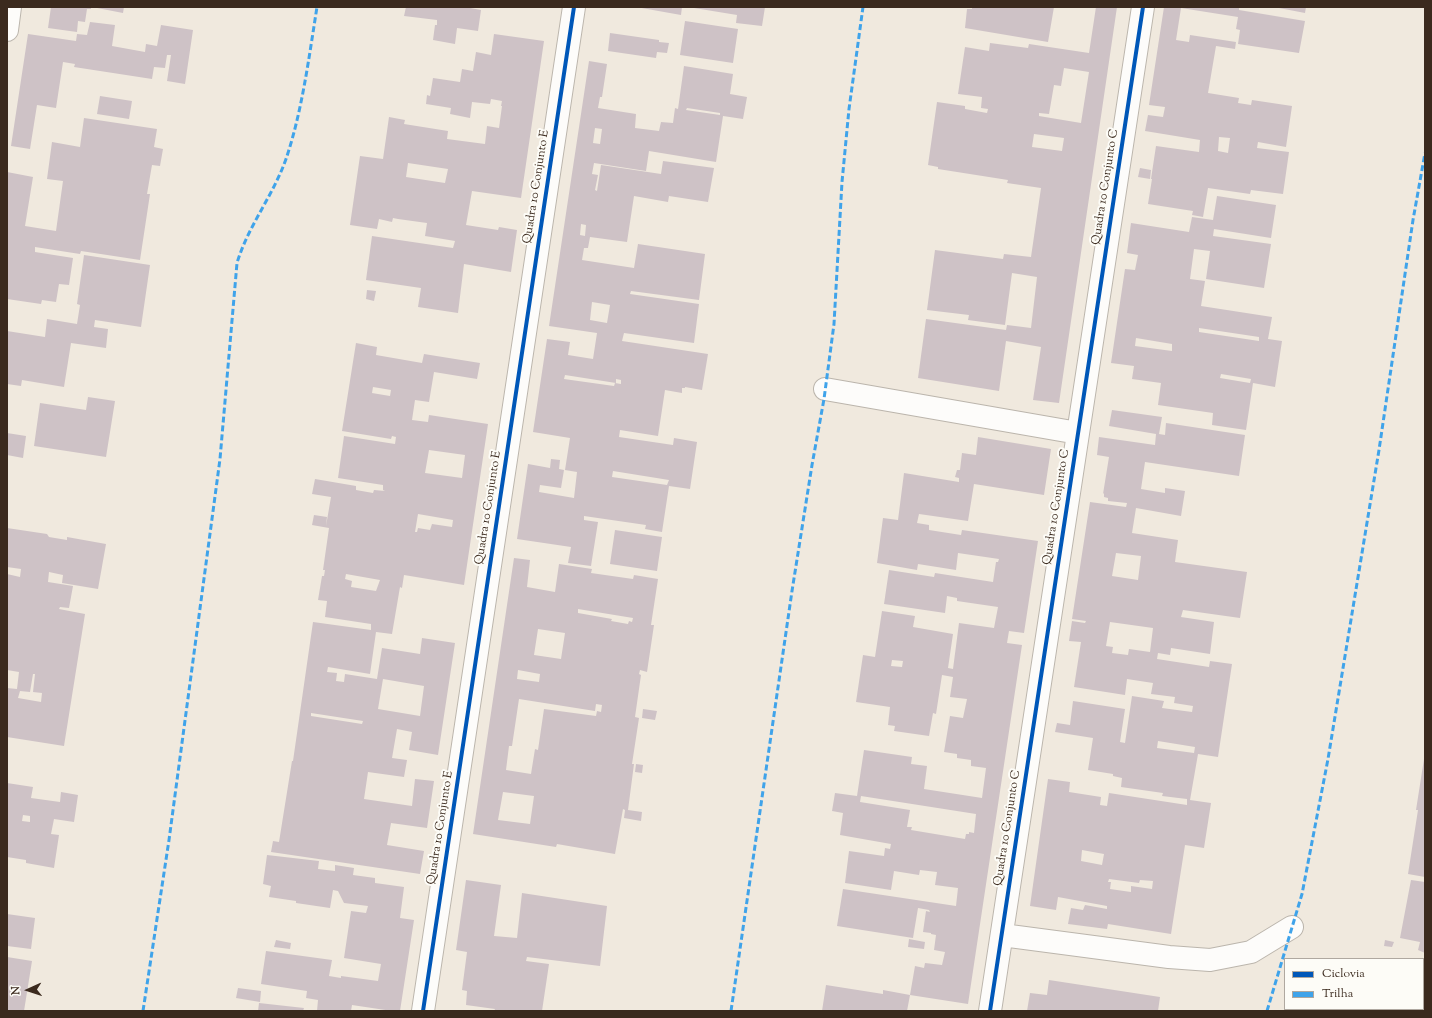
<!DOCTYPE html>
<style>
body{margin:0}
#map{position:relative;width:1432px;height:1018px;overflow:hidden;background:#f0e9de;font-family:"Sorts Mill Goudy",serif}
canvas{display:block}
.frame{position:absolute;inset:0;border:8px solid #3b2a1e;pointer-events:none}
.legend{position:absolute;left:1284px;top:958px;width:140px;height:52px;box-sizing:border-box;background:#fdfcf7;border:1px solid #afa8a0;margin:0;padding:5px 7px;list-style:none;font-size:12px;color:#3b2a1e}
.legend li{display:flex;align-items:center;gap:8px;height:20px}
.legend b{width:20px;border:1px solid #afa8a0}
.north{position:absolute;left:8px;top:970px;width:40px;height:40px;-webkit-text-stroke:3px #fdfcf7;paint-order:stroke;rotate:267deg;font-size:11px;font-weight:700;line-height:16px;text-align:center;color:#3b2a1e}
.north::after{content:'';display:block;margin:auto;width:14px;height:18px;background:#3b2a1e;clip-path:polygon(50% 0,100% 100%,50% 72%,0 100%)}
</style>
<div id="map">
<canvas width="1432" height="1018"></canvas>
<div class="frame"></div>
<ul class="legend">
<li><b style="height:5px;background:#0057b8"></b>Ciclovia</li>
<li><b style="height:5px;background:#3fa3ea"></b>Trilha</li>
</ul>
<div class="north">N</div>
</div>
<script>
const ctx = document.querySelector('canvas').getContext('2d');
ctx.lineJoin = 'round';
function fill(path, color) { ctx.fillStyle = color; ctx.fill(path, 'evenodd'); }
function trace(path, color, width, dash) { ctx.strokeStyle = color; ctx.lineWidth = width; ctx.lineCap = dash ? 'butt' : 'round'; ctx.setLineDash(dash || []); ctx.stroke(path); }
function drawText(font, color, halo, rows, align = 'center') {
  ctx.font = font + ' "Sorts Mill Goudy",serif'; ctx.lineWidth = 4; ctx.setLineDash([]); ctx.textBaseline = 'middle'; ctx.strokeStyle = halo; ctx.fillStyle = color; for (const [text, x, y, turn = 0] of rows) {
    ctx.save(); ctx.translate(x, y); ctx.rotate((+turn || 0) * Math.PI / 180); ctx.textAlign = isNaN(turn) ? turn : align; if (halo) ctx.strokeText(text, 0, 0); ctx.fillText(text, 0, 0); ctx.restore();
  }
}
const building = new Path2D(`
 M51,7h40v2h-4l-2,13 -7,-1 -1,11 -29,-4z
 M92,7h32l-1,6z
 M406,7h59l16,3 -3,21 -21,-3 -2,16 -22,-4 2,-15h2v-5l-33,-4z
 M636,7h46l-1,8z
 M688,7h77l-3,19 -26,-3 1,-8z
 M972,7h82l-6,35 -83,-14 2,-19h5z
 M1096,7h21l-58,396 -26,-3 8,-53 -35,-6 -7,50 -81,-13 8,-59 80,11 1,-5 24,3 6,-51 -25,-4 -7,52 -37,-5 1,-5 -42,-5 8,-60 68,9 1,-5 27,3 10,-69 -34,-5 1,-3 -70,-11v-2l-10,-2 9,-63 28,4v3l22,4 1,-4 -7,-1 1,-11 -24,-3 7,-47 24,4 1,-8 38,5 1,-4 60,9zM1064,68l25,4 -8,51 -42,-7v-3l10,1 5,-29 7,1zM1034,134l30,4 -2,13 -30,-4z
 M1164,7h75v3l66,11 -6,32 -61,-9 2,-14 -4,-1 2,-12 -57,-9 -5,32 13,2 1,-7 46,7 -1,7 -19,-3 -8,47 31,5 -1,5 13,2 1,-5 40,6 -6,41 -28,-5 -1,6 32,4 -6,42 -32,-4 -1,4 -42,-6 -5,29 -11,-2 1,-4 -45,-7 4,-25h-1l5,-33 43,6 1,-12 -55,-9 3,-16 15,2 2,-10 -16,-2zM1219,137l11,1 -2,15 -10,-2z
 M1279,7h27l-1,6 -26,-5z
 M685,21l53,8 -5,34 -53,-8z
 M90,22l25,3 -3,21 33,6 1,-8 11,2 4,-21 32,5 -8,54 -18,-3 4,-26h-4l-2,13 -11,-1 -2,12 -78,-12 1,-3 -12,-2 -7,46 -19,-3 -7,44 -19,-3 17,-112 48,7 1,-7 10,1z
 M610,33l49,7v2l10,1 -2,10 -10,-1 -1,6 -48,-7z
 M494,34l50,7 -23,157 -49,-7 -6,34 32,5 1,-3 18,3 -6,42 -47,-8 -6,49 -40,-6 3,-19 -55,-8 6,-44 81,12 2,-7 -30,-5 2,-13 -29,-4 -5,-1 -1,4 -13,-3 -2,10 -27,-4 10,-69 23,3 6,-42 16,3 -1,4 44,7 -1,8 38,5 2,-18 12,2 3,-22h-1l1,-5 -11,-2 -1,5 -18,-2 -2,16 -20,-4 1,-6 -25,-4 1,-9 3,1 3,-18 27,4 2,-13 11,2 3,-19 15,3zM408,163l40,6 -3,14 -39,-6z
 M589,61l18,3 -5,33h-2l-2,11 38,6 -1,14 24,3 2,-9 12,1 2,-15 3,1 6,-43 49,8 -3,20 17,3 -4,22 -20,-3 -7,46 -67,-11 -3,20 -52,-8 -2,11 6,1 -3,15 2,1 4,-26 60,9 2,-13 51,7 -6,34 -39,-6 -1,6 -34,-6 -7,46 -37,-5 -2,11h-4l-2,12 52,8 4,-24 67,10 -6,46 -68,-9 -1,3 69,10 -5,39 -70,-10 -2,8 86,13 -6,36 -17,-3v1h-3v5l-17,-3 -7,46 -38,-6 -1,7 54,8 1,-7 23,4 -7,47 -21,-3 -7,46 -17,-3 1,-4 -62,-9v4l14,2 -7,44 -23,-3 3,-16 -54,-8 11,-75 22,4 1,-9 9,1 -1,9 5,1 -3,18 -21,-3 -1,7 35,6 3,-26 -12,-2 5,-32 -37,-6 14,-93 23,3 -2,13 25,4 4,-26 -48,-7zM687,108l33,5v2l-34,-5zM595,128l7,1 -2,15 -7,-1zM581,224l5,1 -1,11 -5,-1zM592,302l18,3 -3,18 -17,-3zM565,375l51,8v-4l5,1v4l-6,-1 -1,3 -50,-7zM613,471l56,9 -2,5 -55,-8z
 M100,96l32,5 -3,18 -32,-5z
 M84,118l73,11 -3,18 9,2 -3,17 -8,-1 -5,29h3l-10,66 -59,-9 -1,3 -45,-7v5l38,6 -4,27 -10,-1 -3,18 -14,-2 -1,4 -34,-5v-127l26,5 -8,49 31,5 7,-50 -16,-2 5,-37 28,5z
 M1140,168l11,2 -1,9 -12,-2z
 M1217,196l59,9 -5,33 -57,-9 -1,7 58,8 -7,44 -58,-9 4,-28 -16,-2 -4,30 15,2 -4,25 71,11 -4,22 14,2 -7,46 -22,-4 -7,47 -34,-5 1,-12 -55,-8 3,-22 -29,-4 2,-13 -23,-3 14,-94 10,1 3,-15 -11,-2 4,-30 58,9 3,-15 21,3zM1199,328l60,9v4l-60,-9zM1136,338l36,6v7l-37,-5zM1221,374l30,5 -1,4 -30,-5z
 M84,255l66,10 -9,62 -46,-7 -1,7 14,2 -2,19 -35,-5 -7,44 -42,-7 -1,6 -14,-2v-53l38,6 2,-18 30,5 3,-19 -3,-1z
 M367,290l9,1 -2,10 -8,-2z
 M356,343l21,4 -1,8 46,8 2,-9 56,9 -3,16 -43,-7 -5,30 -14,-2 -3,20 16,2 1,-7 59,9 -24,161 -60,-10 -2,13 -2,-1 -8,47 -16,-2 -6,42 -42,-7 -1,5 10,1 -1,8 8,1 1,-8 32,5 5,-31 38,6 2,-16 33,5 -17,112 -29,-5 3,-18 -15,-3 -5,29 15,2 -3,17 -36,-5 -4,27 48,7 3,-27 19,2 -7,47 -36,-5 -4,22 37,6 -4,23 -149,-22 2,-11 6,1 13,-81h1l20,-139 58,8v-6l-46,-7 2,-16 -9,-1 4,-24h2l1,-6h-2l6,-42 -17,-3 2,-10 13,2 -1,9 5,-29 -19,-3 3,-15 41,7v4l17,3 1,-3 11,1 -2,-1v-5l-45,-7 6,-42 51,8 1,-7 -4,-1 -1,3 -49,-8zM373,387l18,3 -1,6 -18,-3zM429,450l36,5 -3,23 -37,-5zM418,514l35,6 -1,7 -20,-3 -2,6 -12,-2 -1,4h-2zM346,574l34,6 -4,11 -25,-4 1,-6 -7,-2zM383,679l41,7 -4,30 -42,-7zM311,713l52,8 -1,3 -51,-8z
 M88,397l27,4 -9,56 -72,-11 6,-43 46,7z
 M1112,410l50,7 -3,17 6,1 1,-12 79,12 -6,41 -94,-14 -4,27 24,4v-5l20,3 -4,25 -45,-8 -4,25 46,7 -3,22 72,10 -7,46 -57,-8 -2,7 33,5 -4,32 -39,-6 -1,7 -12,-2 -1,6 52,8 1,-6 22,3 -14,93 -20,-3 -8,46 21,3 -7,45 -19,-3 -14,89 -63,-10 -1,5 -39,-5 3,-16 12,2 2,-5 22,4v-3l-49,-9 -2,13 -26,-4 18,-127 22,3 -1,10 32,5 -1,8 7,1 2,-13 78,12v-6l-25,-3 1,-3 -42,-6 1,-9 -9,-2v-2l-25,-4 5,-32 -38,-6 2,-9 13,2 3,-24 52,8 -5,33 5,1 7,-47 32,5 -2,7 30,4 1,-6 -19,-3 1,-6 -24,-3 2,-11 -26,-4 -2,16 -51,-8 7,-45 -12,-1 3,-20 13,2 1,-2 -14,-2 18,-117 36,5 1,-4 -19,-2v-3l-4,-1v-4l-1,1 6,-37 -12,-2 2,-18 56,8 1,-11 -47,-8zM1116,553l25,3 -3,24 -26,-4zM1110,622l43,6 -3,24 -21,-3 -1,6 -16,-2 1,-6 -7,-1zM1158,741l37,6 -1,6 -37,-5zM1082,850l22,4 -2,11 -21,-4zM1109,879l30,4 1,-3 13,1 -1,8 -21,-3v6l-21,-3 1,-7h-3z
 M7,433l19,3 -3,22 -16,-3z
 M978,437l73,12 -7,46 -70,-11 -6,37 -49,-7 -2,9 12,2v5l32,5 1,-5 76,11 -14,92 -15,-2 -2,12 15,2 -54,359 -58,-9 5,-29 9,2 1,-5 17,2 3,-13 -11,-2 2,-15 -5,-1v-1l-8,-1 3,-21 4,1 -1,-2 -11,-2 -5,30 -76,-12 6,-37 113,17 2,-18 -23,-3 2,-13 -17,-2 -1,5 -25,-4 -3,19 -46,-7 4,-32 35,5 1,-8 5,1 1,-5 -51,-9 3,-22 -11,-2 3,-18 22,3 7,-46 48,7 -1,7 16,2 -3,23 58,9 4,-30 -15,-2v-6l-14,-2v-4l-13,-2 6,-36 13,2 4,-19 -17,-2 3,-20 -11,-2 -6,39 -3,-1 -4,23 -35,-5 1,-5 -7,-1 2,-18 -34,-5 7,-47 12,2 7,-46 33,5 -2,11 40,7 -5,34 5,1 6,-46 35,5 4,-21 -41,-6v-3l-10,-2 -2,17 -61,-9 5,-34 45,7 1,-4 58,9 3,-20h2l1,-3 -41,-6 -2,17 -38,-6 -1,6 -40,-7 6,-45 15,2 6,-47 55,9v-4l-4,-1 2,-7h3l2,-17 14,2zM892,660l11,1 -1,6 -11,-1zM861,796l115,18 -2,19 -5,-1v2h-3l-1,5 -54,-9 1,-3h-5l3,-17 -50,-8z
 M7,528l40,6 2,3 18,3v-3l39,7 -8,45 -36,-6 1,-8 -14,-3 -1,10 25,4 -4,22 -9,-1 -1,2 26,5 -21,132 -57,-9v-49l10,1 2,-17 -12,-2v-96l13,3 1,-8 -14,-2zM33,674h2l-2,18 9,1 -1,9 -23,-4 2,-7 10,1z
 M615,530l47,7 -5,34 -47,-7z
 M514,558l16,2 -3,27 28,5 4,-28 33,5 -1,4 42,6 1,-4 24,4 -7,46h3l-7,47 -7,-2 -1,4 2,1 -6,42 4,1 -7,46h2l-6,46 14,2 -1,9 -17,-3 1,-8 -2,-1 -8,45 -58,-10 -1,3 -83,-13zM578,609l55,9 -1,4 -3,-1 -1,3 -17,-3 1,-2 -34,-6zM538,629l27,4 -4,26 -27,-4zM518,670l22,4 -1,8 -22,-3zM519,699l76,12 1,-7 6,1 -1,7 -4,-1 -1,5 -52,-7 -6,41 -3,-1 -4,25 -25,-4 3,-24h3zM503,792l31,4 -4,28 -32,-4z
 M643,709l14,2 -2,9 -13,-2z
 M1424,759h1v118l-17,-3 10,-64h-2z
 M636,764l7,1 -1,8 -7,-1z
 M7,783l26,4 -2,11 29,4 1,-10 17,3 -4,27 -20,-3 -3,15 8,1 -5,33 -28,-5v-3l-19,-3zM23,815l7,1v6l-8,-1z
 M267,855l52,6 -1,8 17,2v-6l19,3 -1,7 22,3v5l29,4 -4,31 14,2 -14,91h-8l-40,-6 -1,6h-34l1,-11 -12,-2 1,-7 -46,-7 5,-33 66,9 -3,16 12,2v-2l37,5 3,-17 -37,-6 7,-47 15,2 2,-7 -24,-3 -6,-12 -5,-1 -3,18 -34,-5v-2l-27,-4 2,-11 -8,-2z
 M466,880l35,5 -7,51 23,2 5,-45 85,13 -7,60 -73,-9 -1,4 23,3 -7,47h-48l1,-2 -29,-4 1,-14 -5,-1 5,-38 -11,-2z
 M1411,880l14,2v71l-7,-3 2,-8 -20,-4z
 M7,914l28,4 -4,31 -24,-3z
 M909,939l16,3 -1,7 -16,-2z
 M276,940l15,3 -1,6 -16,-2z
 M1385,940l9,2 -2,5 -8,-1z
 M7,957l25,4 -8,50h-17z
 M1049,980l111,17 -2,14h-131l3,-18 17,2z
 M826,985l57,9v-4l27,5 -3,16h-85z
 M238,988l23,3 -1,11 -24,-4z
 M259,1003l45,5 -1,3h-45z`);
const minor = new Path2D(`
 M7,30l3,-23
 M825,389l253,44
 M1002,935l167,22 41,3 41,-8 41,-25
 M423,1011l151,-1004
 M990,1011l153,-1004`);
const quiet = new Path2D(`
 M143,1011l26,-171 51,-381 17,-196c11,-37 36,-67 49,-104 16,-47 23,-102 31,-152
 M731,1011l61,-420 20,-126 12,-66 10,-75 8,-142 7,-73 14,-102
 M1267,1011l35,-117 26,-135 51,-309 34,-230 12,-67`);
const cycleway = new Path2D(`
 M423,1011l151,-1004
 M990,1011l153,-1004`);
const streetNames = [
 ["Quadra 10 Conjunto E",537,187,-81],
 ["Quadra 10 Conjunto C",1106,187,-81],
 ["Quadra 10 Conjunto C",1057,507,-81],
 ["Quadra 10 Conjunto E",489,508,-81],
 ["Quadra 10 Conjunto E",441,828,-81],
 ["Quadra 10 Conjunto C",1008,828,-81]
];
fill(building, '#cec2c6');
trace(minor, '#bbb5ac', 24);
trace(minor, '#fdfcfa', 22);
trace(quiet, '#3fa3ea', 3, [6, 3]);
trace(cycleway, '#0057b8', 4);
drawText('12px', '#3b2a1e', '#fdfcf7', streetNames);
</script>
